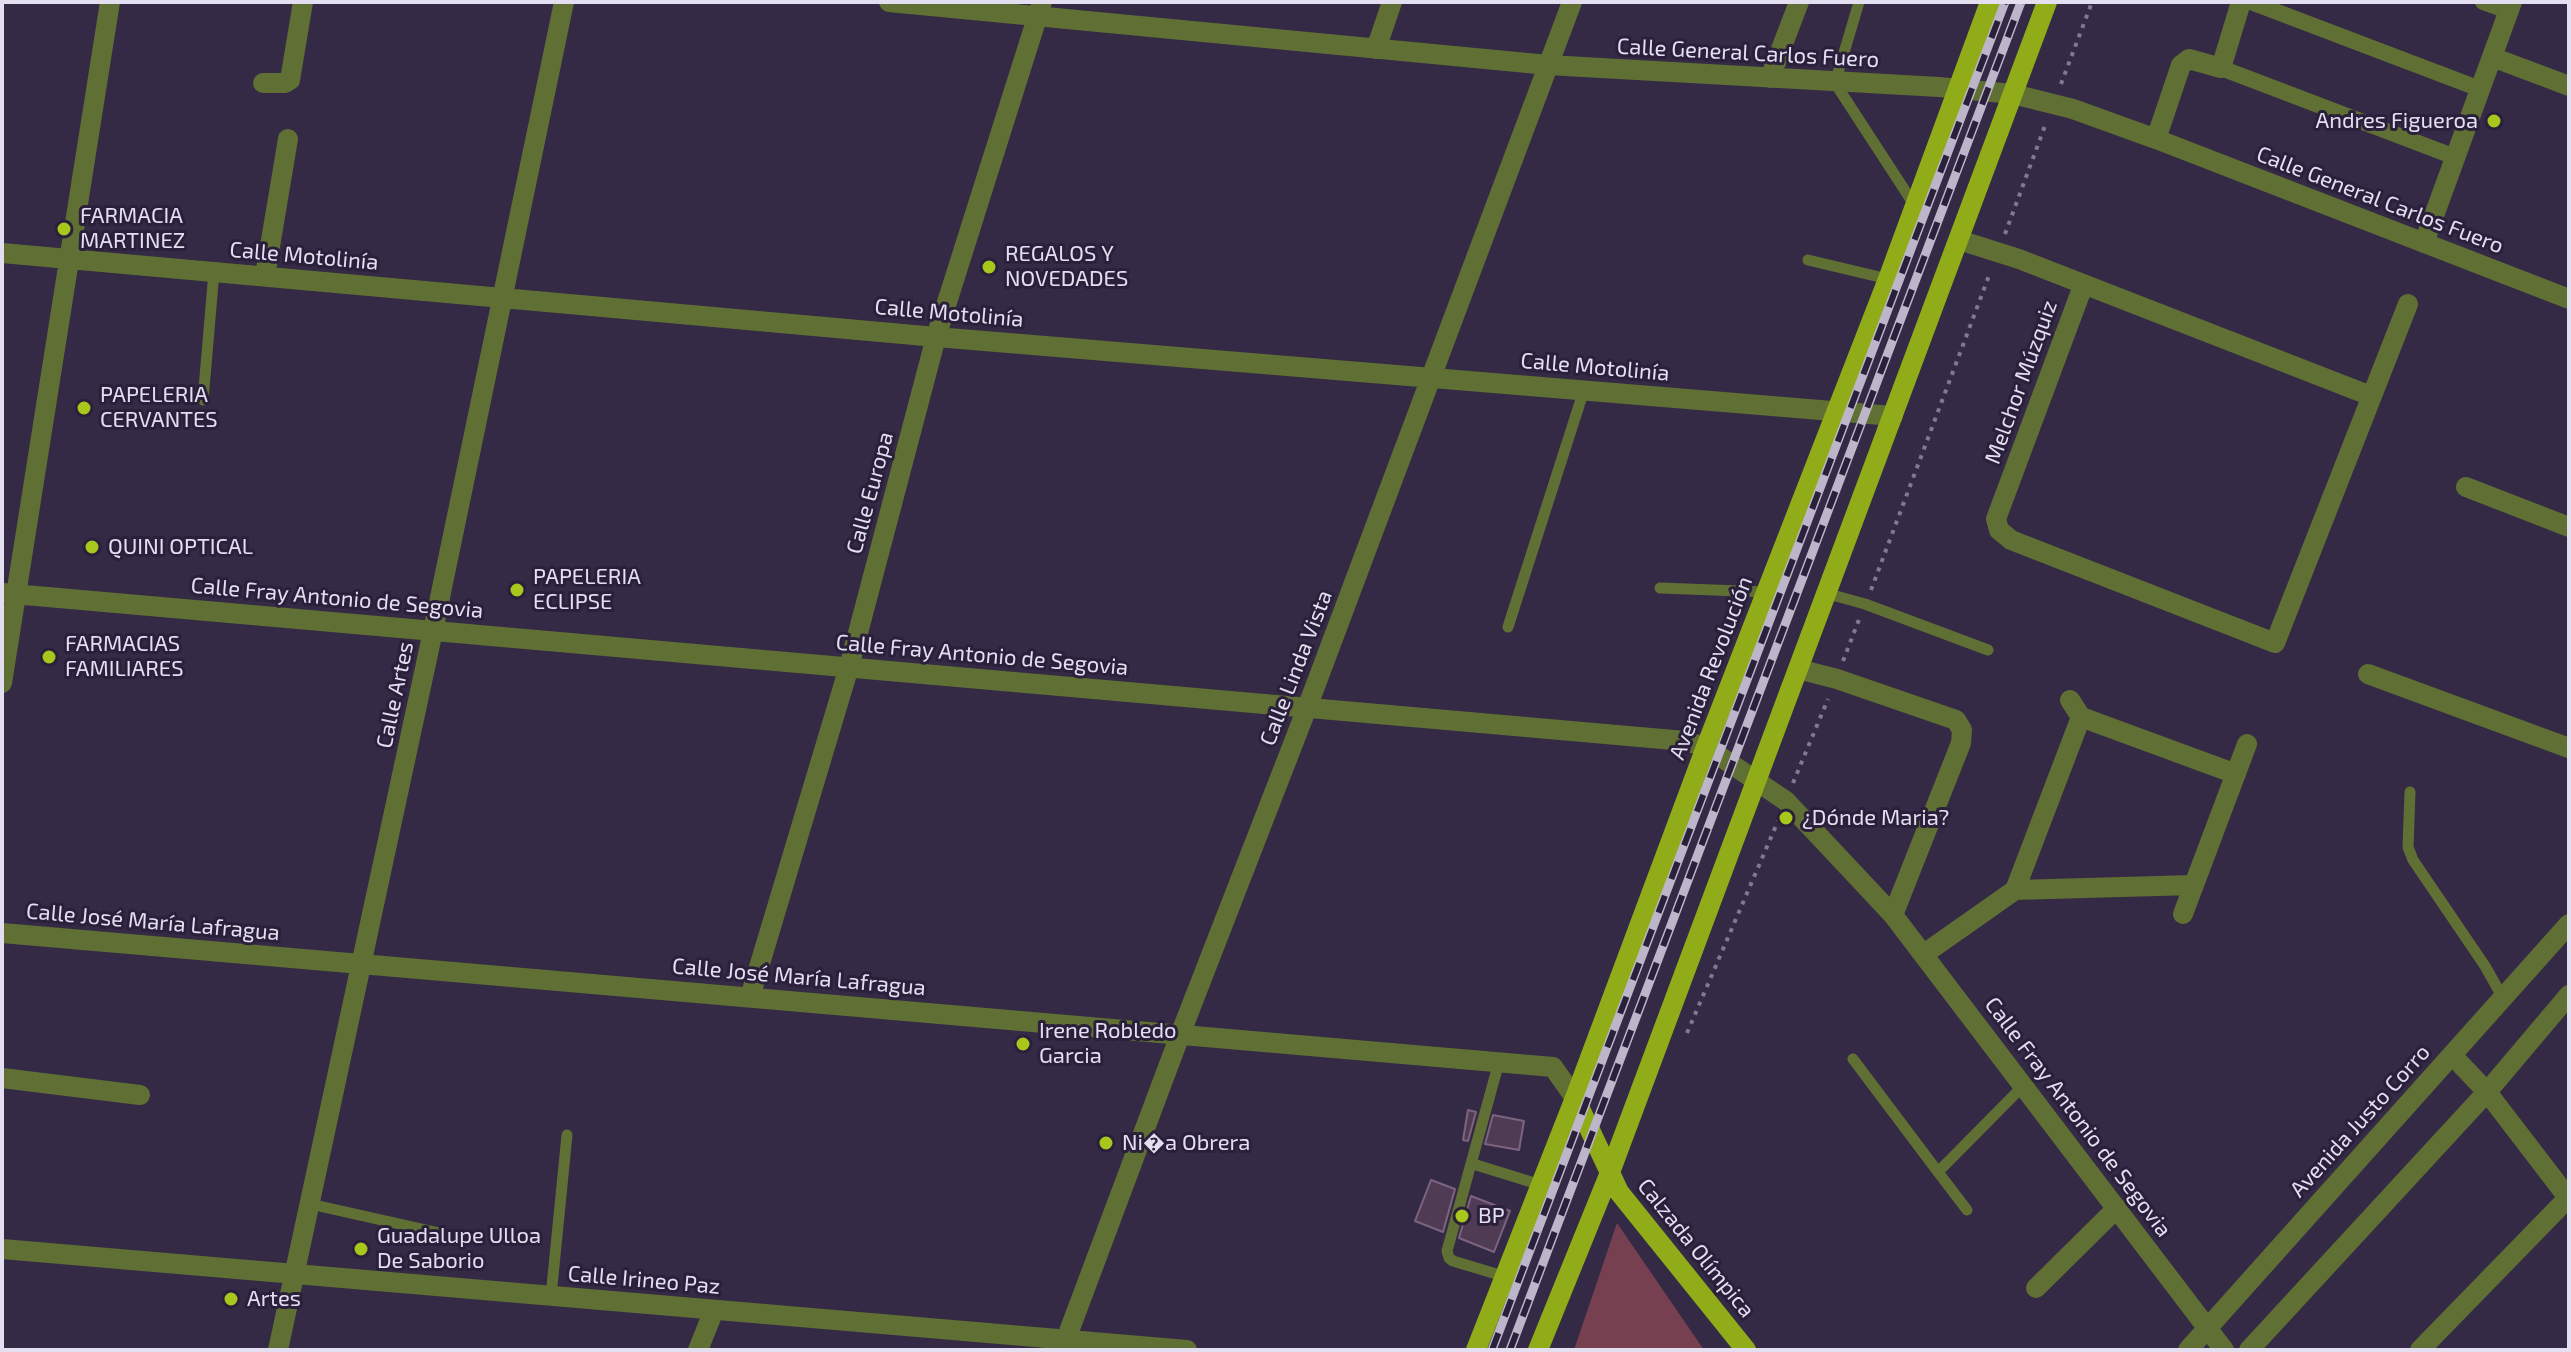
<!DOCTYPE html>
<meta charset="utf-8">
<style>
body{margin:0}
#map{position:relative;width:2571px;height:1352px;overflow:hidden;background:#342a45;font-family:"Exo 2",sans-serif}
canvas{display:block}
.frame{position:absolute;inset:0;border:4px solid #e4def1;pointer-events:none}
</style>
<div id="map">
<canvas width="2571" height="1352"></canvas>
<div class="frame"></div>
</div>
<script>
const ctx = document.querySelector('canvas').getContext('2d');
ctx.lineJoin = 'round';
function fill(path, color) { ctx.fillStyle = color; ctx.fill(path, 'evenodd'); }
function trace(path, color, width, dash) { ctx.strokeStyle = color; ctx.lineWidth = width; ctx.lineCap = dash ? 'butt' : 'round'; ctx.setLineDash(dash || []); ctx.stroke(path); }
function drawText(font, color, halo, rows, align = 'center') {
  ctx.font = font + ' "Exo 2",sans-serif'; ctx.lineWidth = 6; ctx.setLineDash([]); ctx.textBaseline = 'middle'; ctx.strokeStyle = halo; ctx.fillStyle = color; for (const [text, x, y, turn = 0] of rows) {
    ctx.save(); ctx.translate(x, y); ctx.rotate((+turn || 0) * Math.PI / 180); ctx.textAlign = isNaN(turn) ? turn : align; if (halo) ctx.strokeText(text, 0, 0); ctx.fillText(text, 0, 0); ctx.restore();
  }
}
const green = new Path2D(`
 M1617,1223l87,127h-130z`);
const building = new Path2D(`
 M1468,1110l8,2 -8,29 -5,-1z
 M1493,1115l31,6 -5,29 -34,-6z
 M1431,1180l24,9 -12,43 -28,-11z
 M1471,1196l39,15 -16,41 -35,-14z`);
const path = new Path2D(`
 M2061,84l31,-82
 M2005,234l41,-111
 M1871,590l119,-317
 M1843,661l17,-44
 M1793,783l35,-84
 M1687,1033l91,-212`);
const service = new Path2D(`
 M1859,2l-24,81 80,123
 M1808,260l80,19
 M203,400l11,-128
 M1660,588l107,4
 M1825,593l40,11 123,46
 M1508,627l76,-237
 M2410,792l-2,55 5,13 72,106 18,32
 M1853,1059l85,113 86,-87
 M1499,1062l-52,189 2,7 4,3 50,15
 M1473,1164l68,21
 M1938,1172l29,38
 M310,1204l134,30
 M551,1296l16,-161`);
const pedestrian = new Path2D(`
 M2251,2l229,87
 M2483,2l25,9
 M2221,68l234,89`);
const minor = new Path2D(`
 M889,2l659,63 391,22 74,7 60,15 83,30 413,160
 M1376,49l16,-47
 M2492,57l77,29
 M1770,78l29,-76
 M263,83h22l5,-3 13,-78
 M2156,139l25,-74 8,-6 32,9 20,-66
 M1959,240l60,19 352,137
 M2424,243l88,-241
 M2,253l934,84 957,79
 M265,276l23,-137
 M2083,286l-87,233 3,11 12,10 264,103 133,-339
 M2466,487l103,40
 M2,593l1683,148 21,6 80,54 107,114 331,435
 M1798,669l39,10 119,41 6,10 -1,13 -68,172
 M2368,674l201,74
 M2,683l108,-681
 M2070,700l11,17 155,57
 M2015,890l66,-173
 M2183,914l64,-170
 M2,933l1551,134 22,31
 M1924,954l91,-64 179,-5
 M750,997l99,-330 87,-330 106,-335
 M2452,1055l35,37 82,107
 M2,1078l138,17
 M2036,1288l81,-80
 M278,1350l155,-719 131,-629
 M698,1350l16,-40
 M1062,1350l118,-315 127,-327 265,-706
 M2188,1350l381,-426
 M2249,1350l238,-258 82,-97
 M2420,1350l148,-152`);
const tertiary = new Path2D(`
 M2,1249l1185,101`);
const primary = new Path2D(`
 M1575,1098l44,94 127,158
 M1476,1350l99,-252 131,-351 182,-468 102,-277
 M1538,1350l71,-175 438,-1173`);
const rail = new Path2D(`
 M1492,1350l513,-1348
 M1510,1350l511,-1348`);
const markers = [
 [2494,121,8,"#a8c71d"],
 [64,229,8,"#a8c71d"],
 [989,267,8,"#a8c71d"],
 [84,408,8,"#a8c71d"],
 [92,547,8,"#a8c71d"],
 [517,590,8,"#a8c71d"],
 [49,657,8,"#a8c71d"],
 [1786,818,8,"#a8c71d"],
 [1023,1044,8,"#a8c71d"],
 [1106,1143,8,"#a8c71d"],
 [1462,1216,8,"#a8c71d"],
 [361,1249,8,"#a8c71d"],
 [231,1299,8,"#a8c71d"]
];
const streetNames = [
 ["Calle General Carlos Fuero",1748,53,3],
 ["Calle General Carlos Fuero",2380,200,21],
 ["Calle Motolinía",304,256,5],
 ["Calle Motolinía",949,313,5],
 ["Calle Motolinía",1595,367,5],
 ["Melchor Múzquiz",2021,382,-70],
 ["Calle Europa",870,493,-75],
 ["Calle Fray Antonio de Segovia",337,598,5],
 ["Calle Fray Antonio de Segovia",982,655,5],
 ["Calle Linda Vista",1296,668,-69],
 ["Avenida Revolución",1711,668,-69],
 ["Calle Artes",395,695,-78],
 ["Calle José María Lafragua",153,922,5],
 ["Calle José María Lafragua",799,977,5],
 ["Calle Fray Antonio de Segovia",2078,1117,53],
 ["Avenida Justo Corro",2360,1121,-48],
 ["Calzada Olímpica",1696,1248,51],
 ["Calle Irineo Paz",644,1280,5]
];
const poiNames = [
 ["Andres Figueroa",2478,121,"right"],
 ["FARMACIA",80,216],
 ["MARTINEZ",80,241],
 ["REGALOS Y",1005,254],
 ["NOVEDADES",1005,279],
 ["PAPELERIA",100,395],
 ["CERVANTES",100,420],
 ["QUINI OPTICAL",108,547],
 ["PAPELERIA",533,577],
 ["ECLIPSE",533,602],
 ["FARMACIAS",65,644],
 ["FAMILIARES",65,669],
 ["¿Dónde Maria?",1802,818],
 ["Irene Robledo",1039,1031],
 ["Garcia",1039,1056],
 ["Ni�a Obrera",1122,1143],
 ["BP",1478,1216],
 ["Guadalupe Ulloa",377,1236],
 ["De Saborio",377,1261],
 ["Artes",247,1299]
];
fill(green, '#774051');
fill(building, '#503b54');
trace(building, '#7c6480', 2);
trace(path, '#817990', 4, [4, 6]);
trace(service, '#606f33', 11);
trace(pedestrian, '#606f33', 16);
trace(minor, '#606f33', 20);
trace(tertiary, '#606f33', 20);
trace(primary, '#90ac18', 20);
trace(rail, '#bdb6cb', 9);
trace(rail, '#2a203b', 6, [18]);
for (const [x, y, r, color] of markers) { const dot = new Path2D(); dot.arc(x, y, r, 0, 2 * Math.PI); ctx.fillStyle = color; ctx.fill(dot); trace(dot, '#2a203b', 3); }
drawText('22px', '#e4def1', '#2a203b', streetNames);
drawText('22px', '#e4def1', '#2a203b', poiNames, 'left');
</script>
